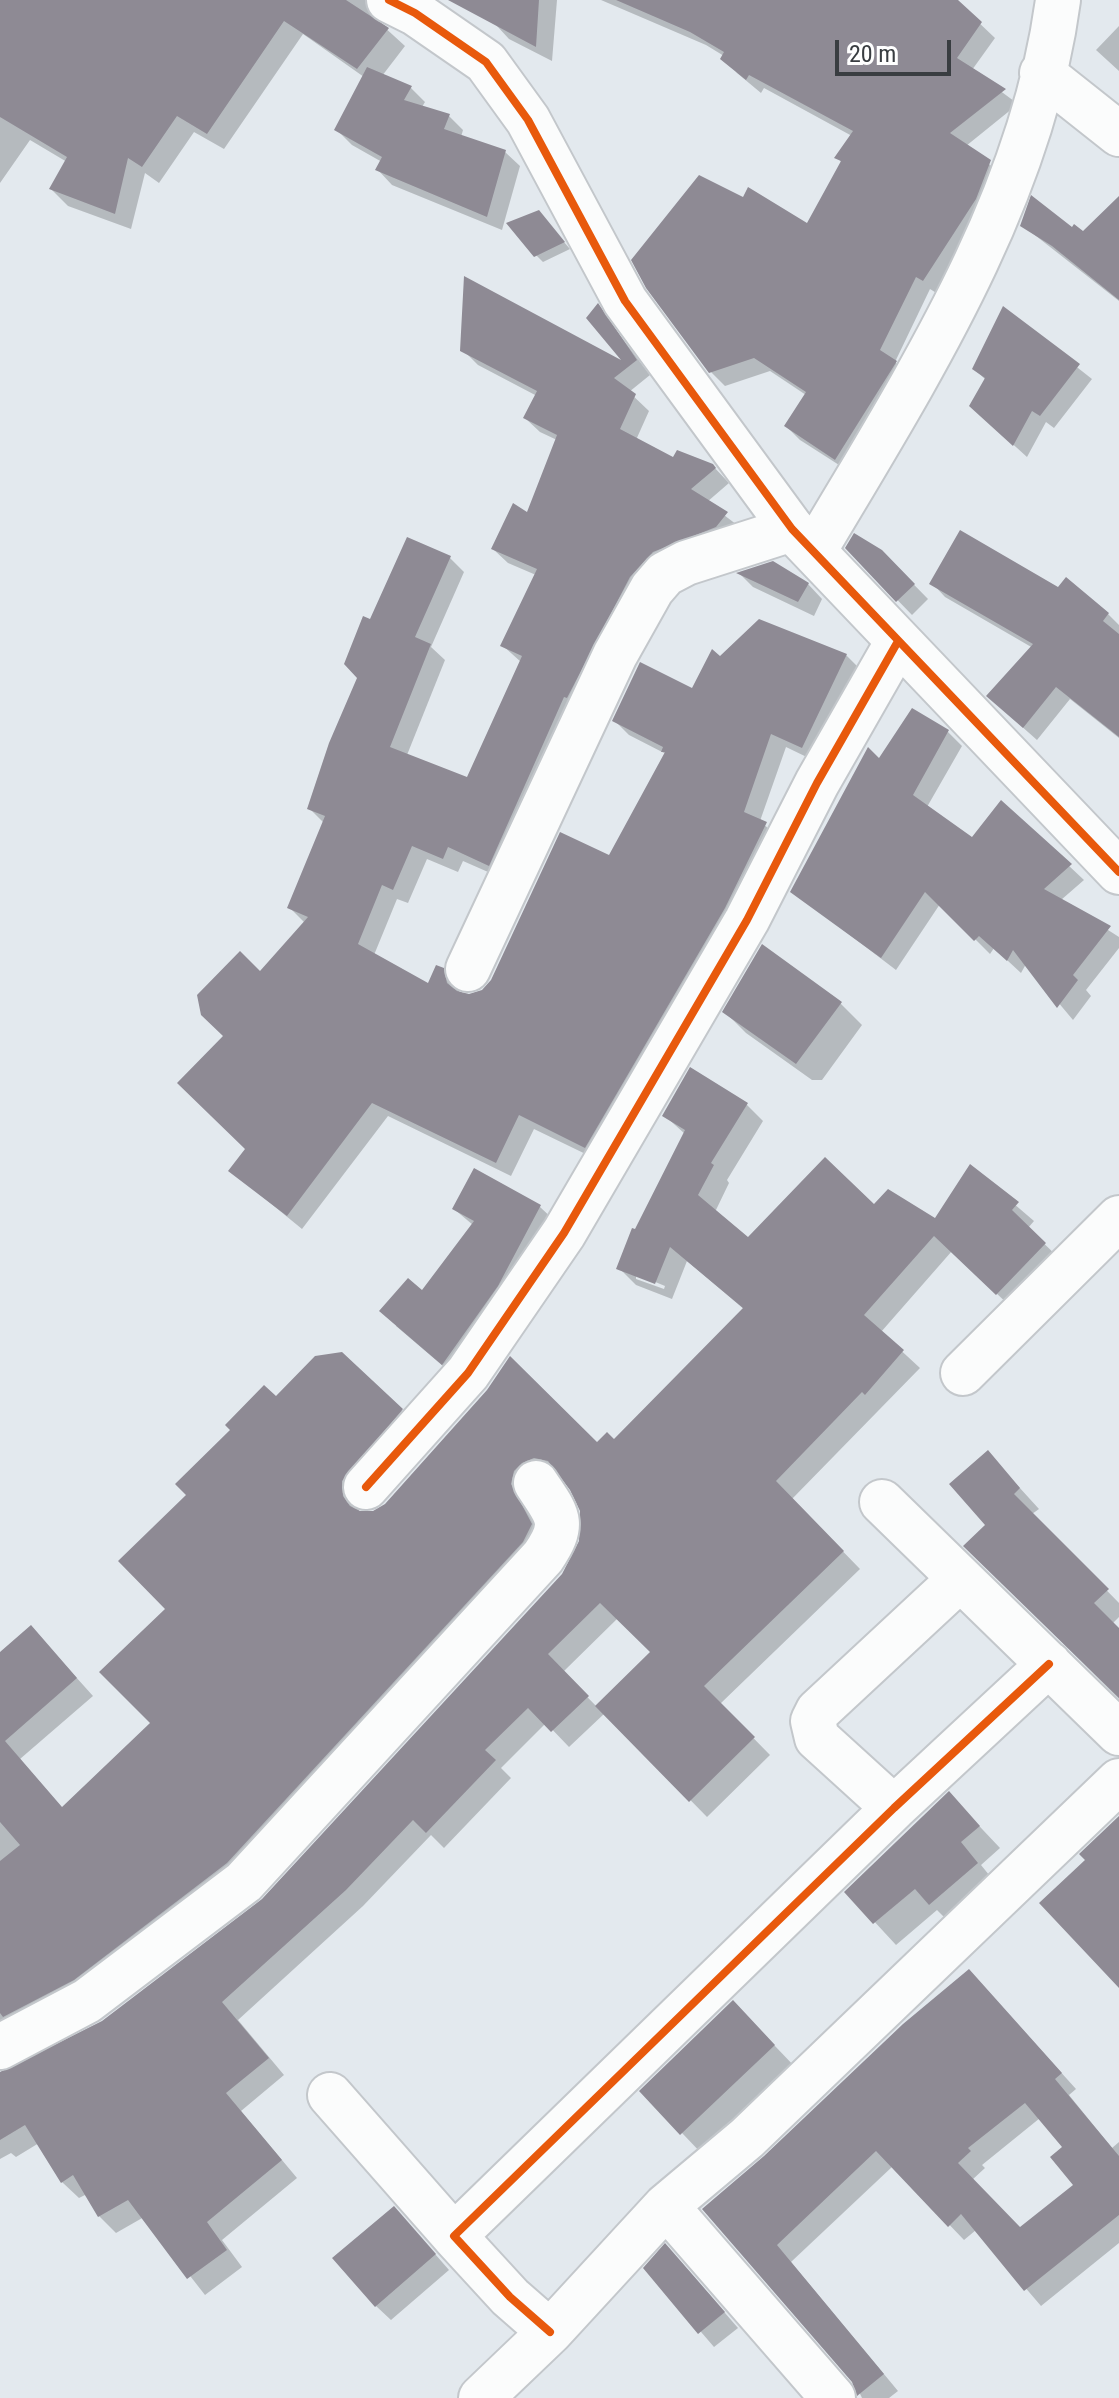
<!DOCTYPE html>
<style>
body{margin:0}
#map{position:relative;width:1119px;height:2398px;overflow:hidden;background:#e3e9ee;font-family:"Roboto Condensed",sans-serif}
canvas{display:block}
.scale{position:absolute;left:835px;top:40px;width:116px;height:36px;box-sizing:border-box;border:4px solid #393d41;border-top:0;padding-left:10px;font-size:24px;line-height:28px;white-space:nowrap;color:#393d41;-webkit-text-stroke:6px #fff;paint-order:stroke}
</style>
<div id="map">
<canvas width="1119" height="2398"></canvas>
<div class="scale">20 m</div>
</div>
<script>
const ctx = document.querySelector('canvas').getContext('2d');
ctx.lineJoin = 'round';
function fill(path, color) { ctx.fillStyle = color; ctx.fill(path, 'evenodd'); }
function trace(path, color, width, dash) { ctx.strokeStyle = color; ctx.lineWidth = width; ctx.lineCap = dash ? 'butt' : 'round'; ctx.setLineDash(dash || []); ctx.stroke(path); }
const shadow = new Path2D(`
 M0,0h388l-8,19 2,6 23,21 -23,30 29,12 14,14 -3,5 27,9 14,14 -2,7 44,15 15,14 -18,64 -110,-45 -14,-15 4,-8 -30,-17 -15,-15 27,-53 -61,-43 -79,115 -30,-17 -35,51 -14,-10 -14,56 -63,-23 -17,-17 16,-27 -37,-22 -30,43z
 M473,0h84l-5,61 -43,-22z
 M601,0h354l40,38 -23,32 46,34 -52,42 38,30 -66,118 -8,-5 -35,73 14,14 -59,96 -50,-32 -14,-14 20,-31 -36,-24 -45,15 -14,-14 33,-172 64,26 34,-63 -5,-6 15,-21 -88,-48 -3,5 -24,-20 -13,-17 -18,-11z
 M1119,26v45l-23,-21z
 M1119,199v102l-97,-76 50,4 11,5z
 M545,220l25,29 -27,13 -7,-7z
 M598,306l52,69 -21,17 20,19 -13,29 38,20 38,5 17,18 -22,19 34,26 -73,38 -164,313 -41,-18 -5,11 -31,-13 -19,44 -11,-4 -23,56 55,30 13,-15 16,15 2,9 10,2 14,-5 125,-133 57,-104 -37,-19 -15,-15 79,-29 27,-32 126,-4 15,15 -44,92 -31,-15 -26,74 20,18 -180,322 -66,-32 -23,47 -123,-60 -86,113 -71,-58 16,-22 -22,-113 35,-62 45,-51 -16,-16 35,-84 -15,-15 50,-131 12,-55 79,-64 14,14 -33,75 14,13 -38,95 61,24 53,-117 -19,-17 34,-70 -28,-12 -15,-14 35,-34 29,-75 -17,-8 -15,-14 12,-22 -59,-31 -15,-15 166,16z
 M1003,309l89,70 -38,49 -8,-6 -19,35 -42,-38 1,-39 -12,-11z
 M847,548l34,3 47,48 -16,16z
 M740,574l68,10 14,15 -8,17 -61,-29z
 M932,583l126,7 50,24 11,11v113l-49,-39 -33,41 -35,-31 31,-61 -88,-51z
 M948,732l14,14 -35,61 46,33 28,-38 83,78 -23,20 58,37v11l-33,42 5,6 -18,24 -47,-56 -5,9 -27,-25 -4,6 -50,-50 -44,66 -104,-79 87,-130z
 M840,1003l22,22 -40,55h-10l-66,-47 -21,-21z
 M747,1105l16,16 -36,59 2,3 -14,29 33,28 126,-33 61,13 36,-53 63,54 -6,7 34,33 -48,49 -62,-59 -71,81 39,36 -128,131 68,70 -140,135 50,51 -63,62 -102,-104 -36,34 -23,-24 -45,45 10,10 -67,70 -13,-13 -68,71 -125,114 46,55 -43,36 56,67 -75,62 20,27 -37,28 -61,-78 -28,16 -17,-17 -12,-22 -8,4 -17,-16 -23,-39 -23,14 -5,-4 -11,6v-85l100,-49 161,-122 302,-328 18,-34 1,-30 -19,-35 -12,-2 -4,68 -303,338 -244,166v-391l31,-28 62,69 -73,63 43,50 89,-86 37,-228 87,-96 125,11 17,17 -60,72 1,14h15l12,-8 102,-114 109,54 17,-3 131,-132 -58,-49 -15,38 -36,-14 -17,-17 66,-134 -21,-19zM636,1274l29,12 -1,3 -28,-10zM618,1618l35,35 -56,54 -34,-35z
 M540,1207l15,14 -98,157 -61,-52 77,-101 -19,-16z
 M988,1453l51,56 -7,5 87,89v14l-7,7 7,6v69l-153,-153 22,-21z
 M949,1794l51,54 -19,17 17,21 -46,39 -15,-15 -41,35 -49,-53z
 M984,1987l92,102 -7,6 43,53 7,-6v101l-78,63 -65,-76 -12,10 -71,-74 -102,96 107,129 -9,7h-27l-8,-17 -150,-172zM1040,2118l25,29 10,38 -55,45 -48,-50 13,-12 -3,-3z
 M754,2024l42,44 -93,87 -61,-64z
 M408,2223l41,47 -58,50 -15,-14z
 M680,2261l58,67 -24,19 -68,-79z`);
const building = new Path2D(`
 M0,0h346l43,28 -32,41 -73,-48 -77,113 -30,-18 -35,51 -14,-9 -13,56 -66,-25 18,-32 -67,-40z
 M448,0h91l-3,47z
 M616,0h342l24,22 -25,36 49,31 -56,44 41,27 -15,39 -53,82 -7,-4 -36,73 17,11 -62,99 -51,-34 22,-34 -52,-34 -45,15 -63,-85 -15,-28 68,-85 44,22 5,-10 59,36 34,-62 -7,-3 19,-27 -104,-56 -3,5 -26,-21 4,-7 -34,-20z
 M367,67l45,19 -8,14 46,14 -6,15 62,21 -19,67 -112,-47 7,-13 -48,-27z
 M1031,195l41,32 2,-3 9,7 36,-35v104l-67,-54 -32,-20z
 M539,210l26,32 -31,15 -28,-34z
 M464,276l157,84 -35,-42 12,-15 39,57 -23,18 22,16 -16,35 53,28 4,-7 36,14 3,4 -25,21 37,23 -12,15 -63,25 -23,25 -63,121 -3,-1 -75,169 -41,-19 -5,12 -31,-13 -19,44 -11,-5 -24,59 70,39 8,-18 8,3 3,15 10,8 12,3 13,-4 9,-10 69,-148 49,23 56,-103h-4l2,-5 -51,-26 28,-59 52,26 20,-39 8,7 39,-37 88,35 -45,94 -31,-14 -27,78 23,10 -42,86 -140,240 -66,-33 -23,48 -124,-60 -85,113 -59,-45 17,-22 -68,-66 46,-47 -22,-21 -4,-20 43,-44 20,20 48,-54 -21,-9 38,-92 -18,-7 22,-66 28,-65 -13,-14 19,-48 7,3 37,-82 44,19 -36,81 16,7 -41,103 77,30 55,-121 -22,-10 37,-77 -46,-20 22,-46 14,9 30,-77 -34,-17 14,-27 -77,-40z
 M1003,306l77,58 -40,52 -8,-5 -19,35 -44,-40 16,-28 -13,-9z
 M960,530l98,57 8,-10 43,36 -6,8 16,13v103l-63,-50 -33,41 -37,-32 47,-52 -104,-60z
 M854,533l28,17 33,34 -19,18 -51,-54z
 M773,561l36,22 -11,19 -62,-29z
 M912,708l37,22 -36,65 59,42 29,-37 71,64 -28,25 67,37 -38,49 5,5 -21,28 -44,-58 -6,11 -28,-25 -5,5 -49,-49 -44,66 -91,-66 78,-145 11,11z
 M762,944l80,58 -46,62 -74,-52z
 M690,1067l58,36 -37,60 3,2 -16,30 50,42 77,-80 49,47 14,-15 47,29 35,-54 49,38 -7,8 34,33 -50,52 -62,-59 -70,79 40,35 -39,45 -3,-3 -86,89 68,70 -140,135 51,51 -66,65 -94,-96 55,-54 -50,-49 -52,51 41,42 -38,36 -23,-24 -43,42 11,10 -70,73 -13,-13 -67,70 -124,112 47,56 -43,35 56,67 -75,62 20,28 -40,29 -59,-79 -30,17 -25,-42 -12,8 -36,-58 -25,15v-68l102,-51 160,-122 300,-325 17,-33 1,-30 -10,-21 -22,-29 -14,-3 -12,5 -8,8 -3,13 21,40 -9,18 -296,321 -153,117 -71,37 -3,-4v-152l20,-16 -20,-23v-170l31,-27 46,53 -72,63 57,66 88,-84 -51,-51 66,-63 -47,-48 68,-66 -11,-11 55,-54 -5,-5 39,-40 12,11 39,-40 27,-4 61,57 -61,72 1,15 7,10 10,5h13l12,-7 102,-114 23,-34 87,86 10,-10 7,7 129,-131 -73,-61 -15,37 -39,-15 16,-41 3,1 50,-99 -23,-14z
 M474,1168l67,37 -43,81 -56,79 -63,-54 29,-33 14,12 52,-69 -22,-12z
 M988,1450l32,38 -6,6 95,95 -15,14 25,25v70l-156,-152 22,-21 -36,-41z
 M949,1791l31,35 -19,16 17,21 -49,42 -14,-16 -42,35 -29,-32z
 M1119,1816v172l-80,-85 46,-43 -6,-6z
 M969,1969l93,104 -7,6 64,77v59l-95,76 -63,-77 -13,13 -72,-76 -99,94 107,129 -27,22 -5,-14 -150,-173 62,-53 139,-132zM1025,2103l37,44 -12,10 23,28 -53,42 -62,-64 13,-12 -3,-3z
 M733,2000l42,45 -95,90 -41,-44z
 M394,2206l42,48 -61,53 -43,-49z
 M665,2243l60,69 -27,22 -55,-66z`);
const minor = new Path2D(`
 M1042,73l77,61
 M814,551c102,-172 217,-349 244,-551
 M468,969l147,-314 37,-66 13,-15 21,-11 106,-34
 M963,1373l156,-155
 M366,1487l102,-114 96,-140 183,-313 70,-137 80,-140
 M882,1502l237,231
 M894,1808l-77,-70 -4,-17 5,-10 142,-132
 M0,2047l87,-46 157,-119 299,-325c24,-35 14,-42 -7,-74
 M330,2095l124,141
 M666,2206l167,192
 M550,2332l-40,-35 -56,-61 440,-428 155,-144
 M481,2398l69,-66 116,-126 81,-68 372,-357`);
const tertiary = new Path2D(`
 M389,0l26,13 71,49 42,58 97,181 167,228 327,343`);
const cycleway = new Path2D(`
 M389,0l26,13 71,49 42,58 97,181 167,228 327,343
 M366,1487l102,-114 96,-140 183,-313 70,-137 80,-140
 M550,2332l-40,-35 -56,-61 440,-428 155,-144`);
fill(shadow, '#0003');
fill(building, '#8e8a94');
trace(minor, '#c3c7cb', 48);
trace(tertiary, '#c3c7cb', 48);
trace(minor, '#fbfcfc', 44);
trace(tertiary, '#fbfcfc', 44);
trace(cycleway, '#e8590c', 8);
</script>
